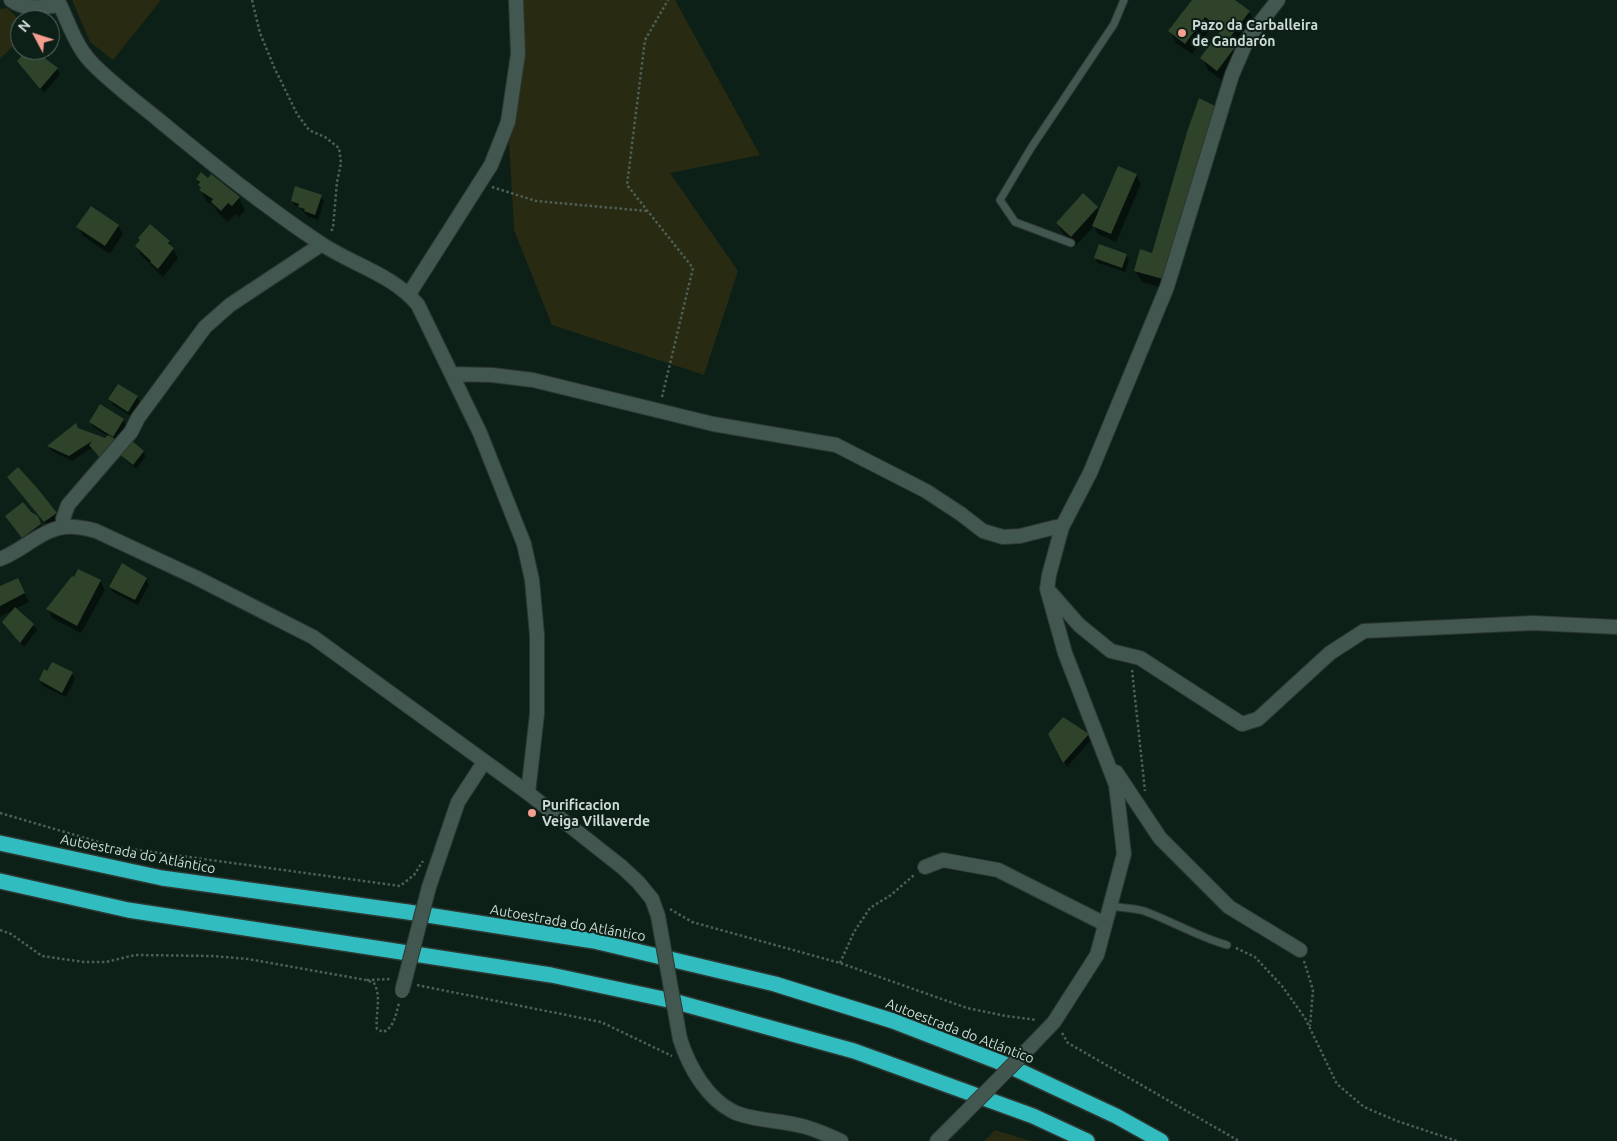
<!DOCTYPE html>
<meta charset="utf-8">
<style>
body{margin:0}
#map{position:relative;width:1617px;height:1141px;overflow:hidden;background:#0c2018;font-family:Ubuntu,sans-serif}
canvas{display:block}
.north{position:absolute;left:10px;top:10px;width:50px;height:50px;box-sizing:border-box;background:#0c2018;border:1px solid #5a6b64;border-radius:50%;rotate:310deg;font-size:14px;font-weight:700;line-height:20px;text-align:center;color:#cfdbd6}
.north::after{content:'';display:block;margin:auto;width:18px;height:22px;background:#f59d8e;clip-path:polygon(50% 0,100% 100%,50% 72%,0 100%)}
</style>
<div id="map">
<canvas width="1617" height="1141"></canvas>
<div class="north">N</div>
</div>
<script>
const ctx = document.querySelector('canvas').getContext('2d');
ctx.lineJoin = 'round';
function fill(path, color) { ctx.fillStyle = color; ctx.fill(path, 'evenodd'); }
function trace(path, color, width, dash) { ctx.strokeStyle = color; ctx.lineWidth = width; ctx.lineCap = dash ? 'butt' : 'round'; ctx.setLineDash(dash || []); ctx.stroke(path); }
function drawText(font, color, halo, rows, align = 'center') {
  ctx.font = font + ' Ubuntu,sans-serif'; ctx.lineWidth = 4; ctx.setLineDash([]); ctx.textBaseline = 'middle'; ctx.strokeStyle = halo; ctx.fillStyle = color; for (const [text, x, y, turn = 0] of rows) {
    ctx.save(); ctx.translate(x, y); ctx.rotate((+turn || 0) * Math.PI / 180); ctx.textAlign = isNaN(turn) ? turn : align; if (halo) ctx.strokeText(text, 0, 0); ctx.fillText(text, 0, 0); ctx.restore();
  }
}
const green = new Path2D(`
 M72,0h89l-48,60 -23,-18z
 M516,0h159l85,155 -90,18 68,98 -34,104 -152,-50 -38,-95 -6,-108z
 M7,8l13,12v19l-20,20v-50z
 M995,1130l36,11h-47z`);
const shadow = new Path2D(`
 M1193,0h40l16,12 7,11 -32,59 -16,-12 -6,-12 18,-25 -8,-6 -20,27 -16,-11 -6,-12z
 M29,50h3l25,19 3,5 -16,19 -26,-32z
 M1136,175l5,9 -25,58 -18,-8 -4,-8 -18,19 -14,-13 -5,-9 26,-28 17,17z
 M197,179l42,19 6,12 -6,7 -4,-3 -7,8 -9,-8 -5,-8 -7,-4 -6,-12z
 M321,196l3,5 -6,19 -9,-3 -9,-9 -5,-2 -3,-5z
 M118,225l5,9 -13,20 -27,-18 -5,-9z
 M169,241l9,17 -15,19 -22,-22 -5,-9z
 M1153,254l17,36 -28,-8 -7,-11z
 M1126,255l3,5 -4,12 -27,-9 -3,-5z
 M137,397l3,6 -9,13 -18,-11 -3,-6z
 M123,420l3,6 -21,37 -13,-15 -20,13 -20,-10 -3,-5 29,-17 28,10 2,-3 -15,-9 -3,-5z
 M143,452l3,5 -10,12 -12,-10 -3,-5z
 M12,483l43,30 4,6 -11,8z
 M10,522h30l3,8 -17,12z
 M146,579l3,6 -11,20 -25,-13 -3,-5z
 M100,581l5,9 -24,43 -29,-15 -4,-9z
 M0,586l22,2 7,14 -14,7 18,16 4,5 -13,17 -21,-25 12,-13 -15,8z
 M72,673l3,6 -9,18 -23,-11 -3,-6z
 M1050,734l38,1 3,5 -24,27z`);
const building = new Path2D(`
 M1192,0h43l15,11 -19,25 8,6 -22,29 -17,-13 22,-29 -17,-12 -20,27 -17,-13z
 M27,50h7l24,18 -18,21 -23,-28z
 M1199,98l18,9 -54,172 -29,-8 6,-22 12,4 35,-121z
 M1118,166l19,8 -26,60 -19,-8z
 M201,172l7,6 3,-4 29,23 -8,9 -4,-3 -7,8 -10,-9 2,-3 -14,-9 2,-2 -3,-3 2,-3 -4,-3z
 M295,186l27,9 -7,20 -11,-4 1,-2 -7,-2 1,-3 -8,-3z
 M1083,193l15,14 -27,30 -15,-14z
 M91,206l28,19 -14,21 -29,-19z
 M150,224l20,17 -2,2 6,5 -16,21 -8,-7 1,-1 -16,-15 5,-6 -2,-2z
 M1099,244l28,10 -5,14 -28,-10z
 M118,384l20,12 -10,16 -20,-13z
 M100,404l24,15 -11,18 -24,-15z
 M76,423l2,5 27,10 3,-3 9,5 -16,19 -12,-14 3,-4 -23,15 -22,-10z
 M131,440l13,11 -11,14 -14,-11z
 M18,467l20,22 19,24 -13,9 -37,-45z
 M23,502l8,10 7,4 3,8 -19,14 -17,-22z
 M122,563l25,15 -12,22 -26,-13z
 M78,569l23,11 -24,46 -31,-17 26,-33 2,1z
 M18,578l7,15 -25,13v-20z
 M15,607l19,17 -14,19 -18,-21z
 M52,662l21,10 -11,21 -23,-13 5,-11 3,2z
 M1063,717l26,17 -26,29 -15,-29z`);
const path = new Path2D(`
 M252,0l8,33 14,34 23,47 12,16 16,7 14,11 2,15 -4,19 -4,46 -3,5
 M492,187l44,14 111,10
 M662,397l31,-129 -66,-83 18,-145 23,-40
 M1132,670l13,121
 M0,813l116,34 284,39 14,-11 9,-14
 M670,909l22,13 148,41 127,45 39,8 31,4
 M0,930l11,4 31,22 42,6h22l29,-7 78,1 35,3 118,21 8,3c8,15 1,30 3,46l6,3c11,-4 13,-18 16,-29
 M1236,948l19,9 27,29 23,32 32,66 27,23 33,14 60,20
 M1304,961l9,29 -3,36
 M840,963l14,-31 16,-24 21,-13 23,-20
 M367,980l25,-1
 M417,985l184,37 71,34
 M1062,1033l6,10 171,98`);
const service = new Path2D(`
 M1071,243l-56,-21 -15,-22 31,-52 83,-124 10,-24
 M1110,906c11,2 24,2 34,5 28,10 54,26 83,34`);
const minor = new Path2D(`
 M11,0c15,11 32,7 49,5 9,19 16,41 31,57 20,21 46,40 69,59 51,42 104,85 160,122 31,21 74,32 98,62l62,128 44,111 8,36 5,55v79l-9,79
 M409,294l82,-129 17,-43 10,-68 -2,-54
 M453,374l39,1 41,5 180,44 123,21 90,46 35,23 22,17 20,6 17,-1 36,-9h6
 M63,527v-8l5,-14 63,-73 7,-14 67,-91 25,-22 92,-61
 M1050,592l29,33 32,26 29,7 102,66 16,-5 72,-66 34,-22 169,-8 84,4
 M1116,772l44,66 69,69 71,43
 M925,867l18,-7 55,10 107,54
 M429,887l29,-85 26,-40
 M1032,1045l22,-23 43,-67 27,-101 -8,-69 -51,-132 -18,-64 2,-14 13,-48 28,-54 77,-186 65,-212 16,-37 30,-38
 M937,1141l27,-27`);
const tertiary = new Path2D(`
 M0,559c22,-8 41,-29 64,-32 11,-1 22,1 32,4l101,47 116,59 215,156 94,74 16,15 14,17 6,17
 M680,1039c9,28 27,60 54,73 20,9 46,8 68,14 13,3 26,9 39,15`);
const motorway = new Path2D(`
 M0,843l162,35 246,34 186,29 181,43 118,37 114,44 109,51 45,25
 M0,881l128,29 423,65 122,26 181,50 179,65 54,25`);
const minorBridge = new Path2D(`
 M402,991l27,-104
 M964,1114l68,-69`);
const tertiaryBridge = new Path2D(`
 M658,916l22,123`);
const markers = [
 [1182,33,5,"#f59d8e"],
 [532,813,5,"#f59d8e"]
];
const poiNames = [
 ["Pazo da Carballeira",1192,25],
 ["de Gandarón",1192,41],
 ["Purificacion",542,805],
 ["Veiga Villaverde",542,821]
];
const streetNames = [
 ["Autoestrada do Atlántico",138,854,11],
 ["Autoestrada do Atlántico",568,923,10],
 ["Autoestrada do Atlántico",960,1031,21]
];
fill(green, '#282a11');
fill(shadow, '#0007');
fill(building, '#2e432a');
trace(service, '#2e3732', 9);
trace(minor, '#2e3732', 16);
trace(tertiary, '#2e3732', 16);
trace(motorway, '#2e3732', 18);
trace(path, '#4e5f58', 2.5, [2.5, 2.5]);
trace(service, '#42574f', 7);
trace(minor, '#42574f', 14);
trace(tertiary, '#42574f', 14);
trace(motorway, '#31bdbf', 15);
trace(minorBridge, '#2e3732', 16, []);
trace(tertiaryBridge, '#2e3732', 16, []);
trace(minorBridge, '#42574f', 14);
trace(tertiaryBridge, '#42574f', 14);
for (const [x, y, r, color] of markers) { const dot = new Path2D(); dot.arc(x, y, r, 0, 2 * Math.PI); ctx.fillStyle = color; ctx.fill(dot); trace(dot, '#0c2018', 2); }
drawText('bold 14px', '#cfdbd6', '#0c2018', poiNames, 'left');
drawText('14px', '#cfdbd6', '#0c2018', streetNames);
</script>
